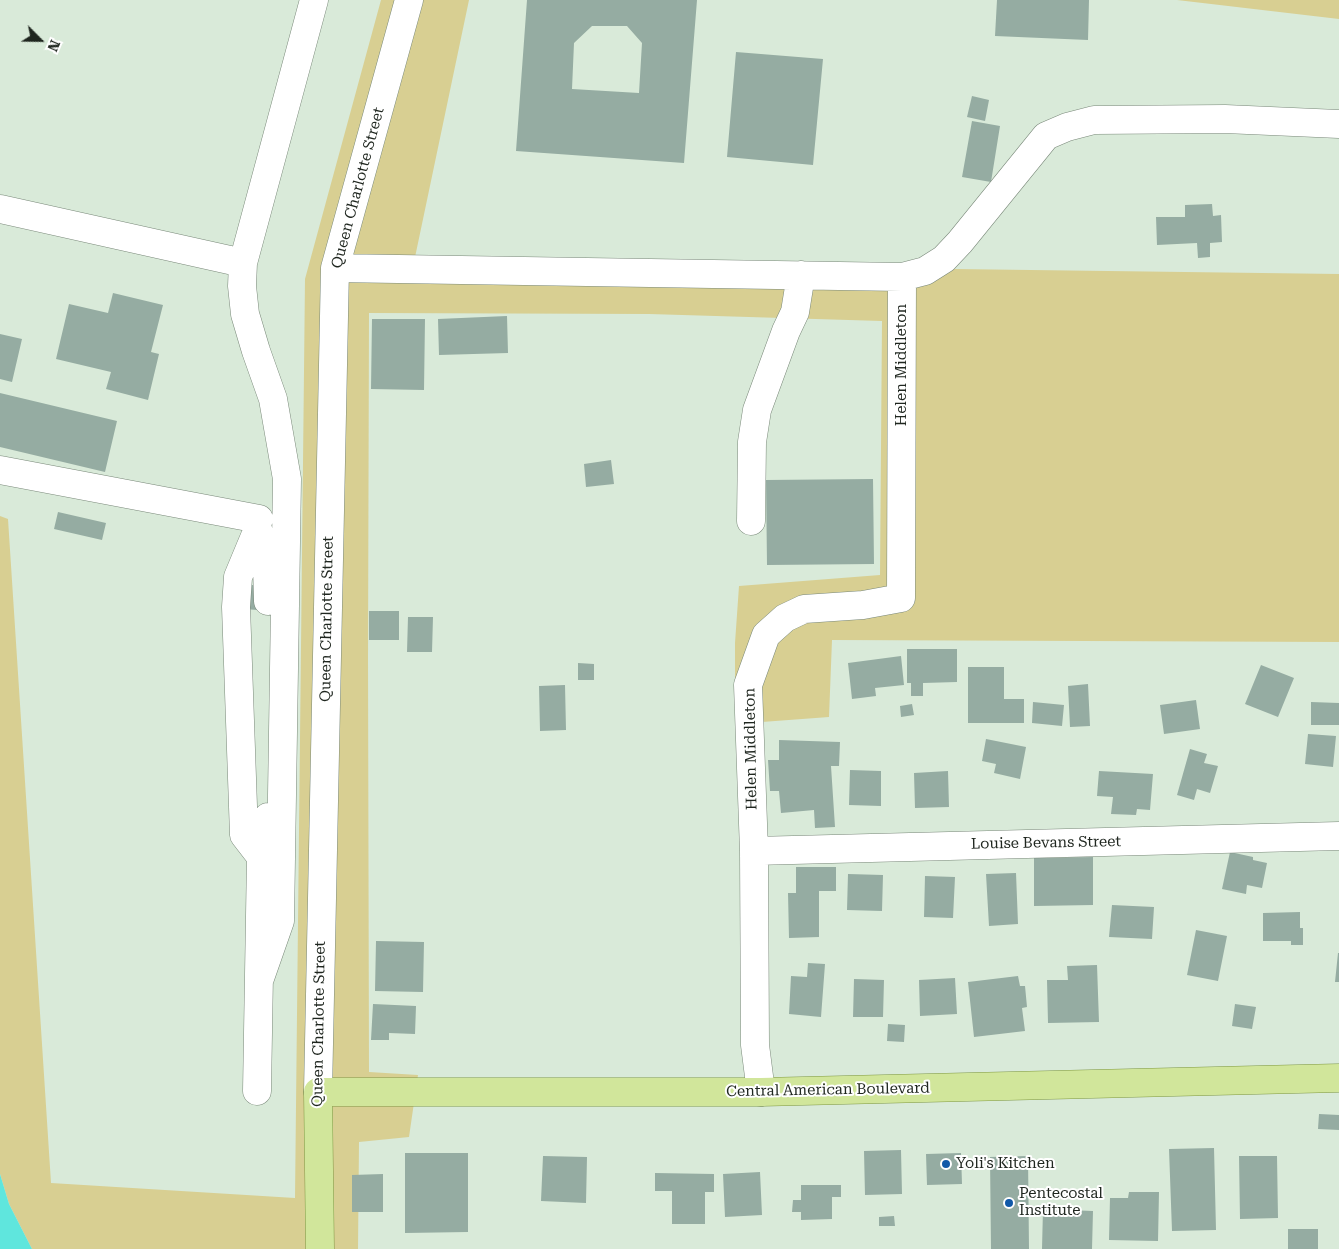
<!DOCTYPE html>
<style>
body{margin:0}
#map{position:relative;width:1339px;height:1249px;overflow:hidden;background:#d9ead9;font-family:"Roboto Serif",serif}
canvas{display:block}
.north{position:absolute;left:15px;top:15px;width:50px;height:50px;-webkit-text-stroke:4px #fff;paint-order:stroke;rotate:113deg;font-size:14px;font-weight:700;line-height:20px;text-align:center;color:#1f261f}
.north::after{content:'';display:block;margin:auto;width:18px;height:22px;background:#1f261f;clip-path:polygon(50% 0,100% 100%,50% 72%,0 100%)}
</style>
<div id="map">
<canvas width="1339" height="1249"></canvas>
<div class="north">N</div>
</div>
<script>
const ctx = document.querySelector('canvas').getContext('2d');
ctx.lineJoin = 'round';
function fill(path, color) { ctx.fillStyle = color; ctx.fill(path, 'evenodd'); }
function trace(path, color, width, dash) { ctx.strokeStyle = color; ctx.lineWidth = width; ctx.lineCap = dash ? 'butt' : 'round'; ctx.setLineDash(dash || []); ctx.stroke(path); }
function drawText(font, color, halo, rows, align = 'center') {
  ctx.font = font + ' "Roboto Serif",serif'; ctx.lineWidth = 4; ctx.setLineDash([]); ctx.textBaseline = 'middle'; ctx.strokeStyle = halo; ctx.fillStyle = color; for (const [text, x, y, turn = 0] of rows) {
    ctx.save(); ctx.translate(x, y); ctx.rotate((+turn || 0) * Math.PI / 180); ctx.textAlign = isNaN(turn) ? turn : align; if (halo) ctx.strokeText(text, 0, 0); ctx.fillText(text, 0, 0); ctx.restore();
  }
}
const green = new Path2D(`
 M381,0h88l-55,262 925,12v368l-507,-2 -3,77 -94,7v-81l4,-57 141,-11 2,-254 -233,-7 -280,-1 -1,344 1,415 49,3 -9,62 -50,5 -1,107h-326l-23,-45 -9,-30v-658l8,3 43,664 244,15 10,-919z
 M1177,0h162v19z`);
const water = new Path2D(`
 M0,1174l9,30 23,45h-32z`);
const building = new Path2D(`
 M527,0h170l-13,163 -168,-12zM592,26h35l15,17 -3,50 -67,-4 2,-46z
 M997,0h92l-1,40 -93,-4z
 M736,52l87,7 -10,106 -86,-8z
 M972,96l17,4 -4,21 -18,-4z
 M972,121l28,5 -9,56 -29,-5z
 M1212,204l1,12 8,-1 1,27 -12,1v14l-12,1 -1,-15 -40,2 -1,-28h29v-12z
 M113,293l50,12 -12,47 8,2 -11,46 -42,-11 5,-17 -55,-13 13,-55 39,9z
 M507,316l1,37 -69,2 -1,-36z
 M372,319h53l-1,71 -53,-1z
 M0,334l22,5 -10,43 -12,-3z
 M0,393l117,28 -12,51 -105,-25z
 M611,460l3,24 -28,3 -2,-23z
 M873,479l1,85 -107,1 -1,-85z
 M58,512l48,11 -4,17 -48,-11z
 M245,584l15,2 -2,24 -15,-1z
 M369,611h30v29h-30z
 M408,617h25l-1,35h-25z
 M907,649h50v33l-34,1v13h-12v-13h-4z
 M901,656l3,29 -29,3 1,8 -24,3 -4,-36z
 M578,663l16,1v16h-16z
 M1261,665l33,13 -16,39 -33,-13z
 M968,667h36v32h20v24h-56z
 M1088,684l2,42 -20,1 -2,-41z
 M565,685l1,45 -26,1 -1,-45z
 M1196,700l4,29 -36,5 -4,-29z
 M1033,702l31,3 -2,21 -30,-3z
 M1311,702l28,1v22h-28z
 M912,704l2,11 -13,2 -1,-11z
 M1308,734l28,2 -3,31 -28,-3z
 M986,739l40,8 -6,32 -26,-6 2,-9 -14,-3z
 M779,740l61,2 -1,24h-8l4,61 -20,1 -1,-18 -33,3 -2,-22h-9l-2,-31h11z
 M1190,749l17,5 -3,9 14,3 -8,27 -13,-4 -3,11 -17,-5z
 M850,770l31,1v35l-32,-1z
 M948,771l1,36 -34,1 -1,-35z
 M1099,771l54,3 -3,36 -13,-1 -1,6 -25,-1 2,-17 -16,-1z
 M1230,852l23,5v3l14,3 -5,25 -15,-3 -1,9 -24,-5z
 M1093,857v48l-59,1v-48z
 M796,867h40v24h-17v46l-30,1 -1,-45h8z
 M1016,873l2,51 -29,2 -3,-52z
 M848,874l35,1 -1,36 -35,-1z
 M925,876l30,1 -2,41 -29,-1z
 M1112,905l42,2 -2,32 -43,-2z
 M1300,912v16h3v17h-12v-4h-28v-28z
 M1196,930l31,6 -9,45 -31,-6z
 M376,941l48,1 -1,50 -48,-1z
 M1338,953h1v29h-4z
 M808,963l17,1 -4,53 -32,-3 2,-38 16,1z
 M1097,965l2,57 -51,1 -1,-43h21l-1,-14z
 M1018,976l2,10h5l2,21 -5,1 3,23 -51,6 -6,-55z
 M955,978l2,36 -37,2 -1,-36z
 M854,979l30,1 -1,37h-30z
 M373,1004l43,2 -1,28 -26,-1v7h-18z
 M1235,1004l21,3 -4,22 -20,-3z
 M888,1024l17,1 -1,17 -17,-1z
 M1319,1114l20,1v15l-21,-1z
 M1214,1148l2,82 -44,1 -3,-82z
 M901,1150l1,44 -37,1 -1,-44z
 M405,1153h63v79l-63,1z
 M961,1153l1,31 -35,1 -1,-31z
 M543,1156l44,1 -1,46 -45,-2z
 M1028,1156l1,93h-38l-1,-92z
 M1239,1156h38l1,62 -38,1z
 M760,1172l2,43 -37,2 -2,-43z
 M655,1173l59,1v18h-9v32h-33v-33h-17z
 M383,1174v38h-31v-37z
 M801,1185h40v12h-9v22l-31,1v-8h-9l1,-12h8z
 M1129,1192h30l-1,49 -49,-1 1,-42h18z
 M1043,1209l50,2 -1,38h-50z
 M894,1216l1,10h-16v-9z
 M1288,1229h30v20h-30z`);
const minor = new Path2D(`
 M0,209l243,54
 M335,268l567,9 23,-6 19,-12 16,-17 86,-106 21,-9 27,-7 131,-1 114,5
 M0,470l259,49
 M751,521l1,-79 5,-32 29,-79 9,-19 6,-37
 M258,529l9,37 1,35
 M258,529l-20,48 -2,30 8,228 17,22
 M754,851l585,-15
 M259,981l21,-60 7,-442 -14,-80 -17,-48 -11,-37 -3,-28 1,-23 71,-263
 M257,1091l4,-234 7,-23v-17
 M318,1092l17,-824 74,-268
 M761,1092l-6,-47 -1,-194 -6,-166 18,-50 19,-17 19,-9 59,-4 38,-7 1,-321`);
const major = new Path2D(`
 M320,1249l-2,-157h443l578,-14`);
const markers = [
 [946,1164,5,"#1058a8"],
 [1009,1203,5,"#1058a8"]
];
const streetNames = [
 ["Queen Charlotte Street",358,188,-75],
 ["Helen Middleton",902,365,-90],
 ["Queen Charlotte Street",327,619,-89],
 ["Helen Middleton",751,749,-91],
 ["Louise Bevans Street",1046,843,-1],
 ["Queen Charlotte Street",319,1024,-89],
 ["Central American Boulevard",828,1090,-1]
];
const poiNames = [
 ["Yoli's Kitchen",956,1164],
 ["Pentecostal",1019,1194],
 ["Institute",1019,1211]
];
fill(green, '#d8cf92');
fill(water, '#5fe6dd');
fill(building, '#95aca2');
trace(minor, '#798879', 29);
trace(major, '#7f9844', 29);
trace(minor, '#fff', 28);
trace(major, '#d1e69b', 28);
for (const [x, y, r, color] of markers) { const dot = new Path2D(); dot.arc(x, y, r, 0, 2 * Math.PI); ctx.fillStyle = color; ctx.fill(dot); trace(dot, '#fff', 2); }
drawText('15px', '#1f261f', '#fff', streetNames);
drawText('15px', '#1f261f', '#fff', poiNames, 'left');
</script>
